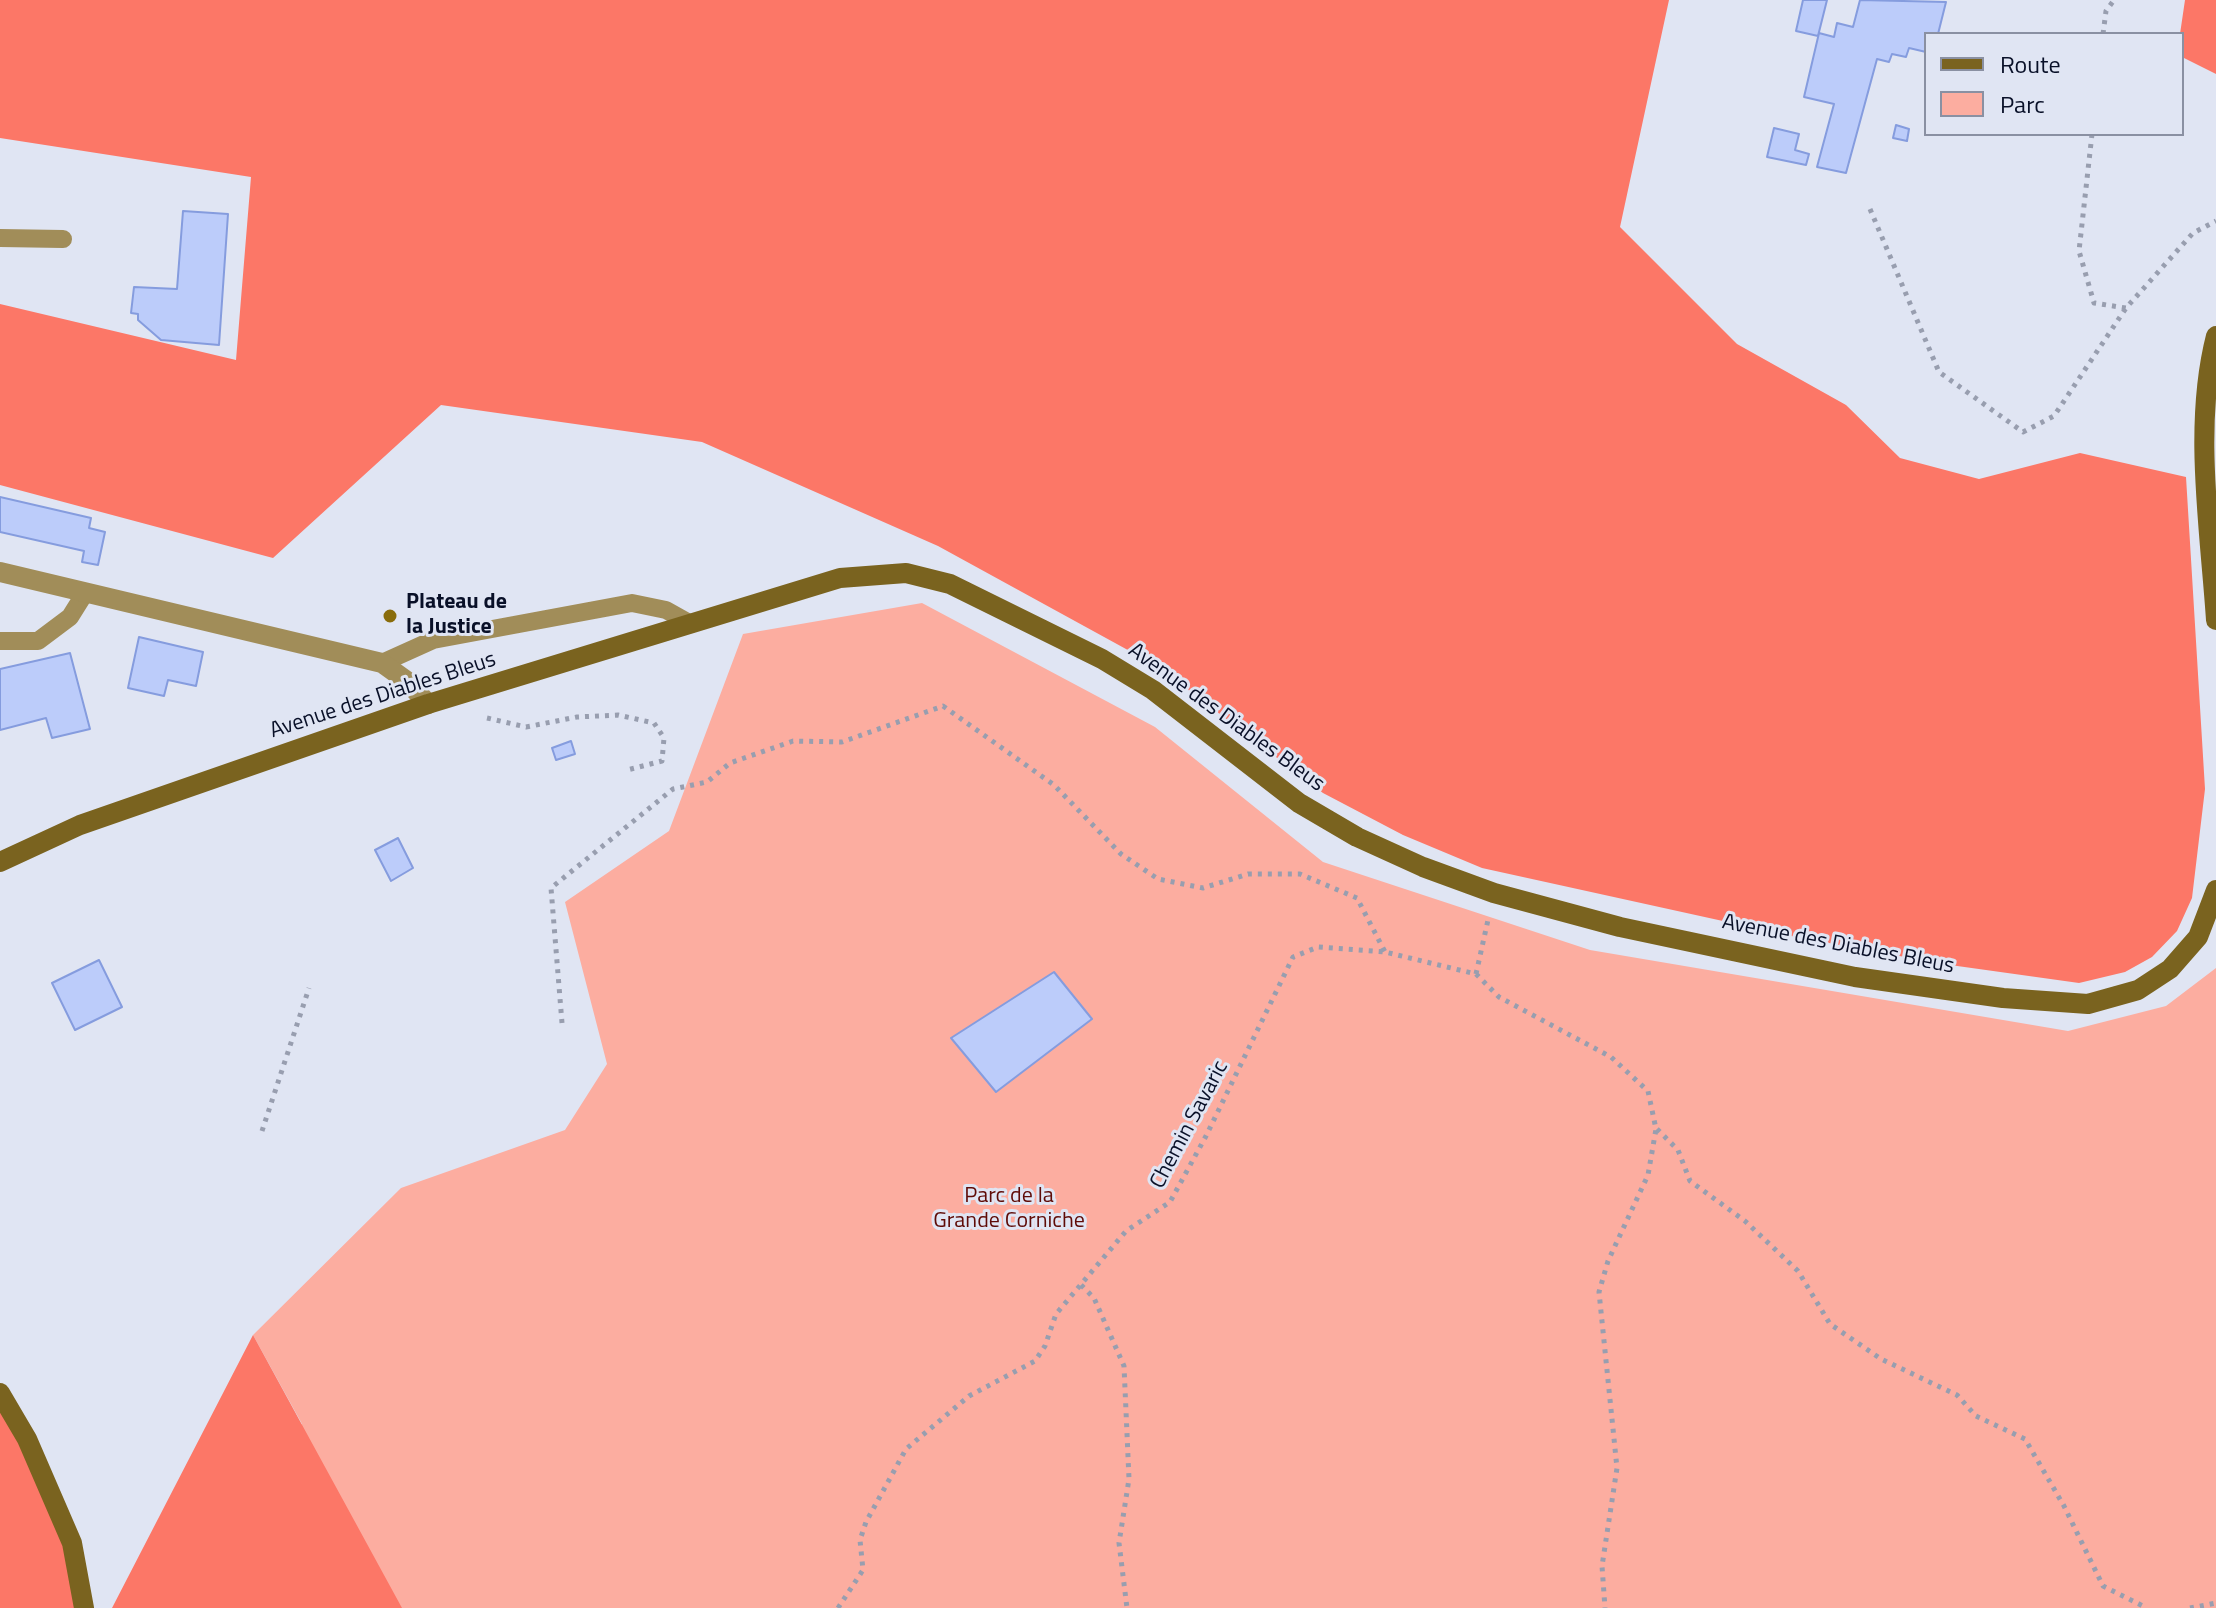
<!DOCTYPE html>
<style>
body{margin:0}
#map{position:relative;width:2216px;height:1608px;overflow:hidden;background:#e0e5f3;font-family:"Titillium Web",sans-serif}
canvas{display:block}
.legend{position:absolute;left:1924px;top:32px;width:260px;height:104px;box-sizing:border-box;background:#e0e5f3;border:2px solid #8a90a2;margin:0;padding:10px 14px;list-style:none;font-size:24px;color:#091028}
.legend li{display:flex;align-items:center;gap:16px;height:40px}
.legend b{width:40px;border:2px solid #8a90a2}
</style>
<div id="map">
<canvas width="2216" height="1608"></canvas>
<ul class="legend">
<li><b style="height:10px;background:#7a631f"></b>Route</li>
<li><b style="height:22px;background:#fcada0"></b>Parc</li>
</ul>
</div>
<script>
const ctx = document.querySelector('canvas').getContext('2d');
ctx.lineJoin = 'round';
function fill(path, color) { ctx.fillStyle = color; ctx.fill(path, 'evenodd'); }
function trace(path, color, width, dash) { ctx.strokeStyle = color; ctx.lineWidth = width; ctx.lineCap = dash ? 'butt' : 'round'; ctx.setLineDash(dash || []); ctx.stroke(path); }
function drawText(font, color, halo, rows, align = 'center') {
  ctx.font = font + ' "Titillium Web",sans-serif'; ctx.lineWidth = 6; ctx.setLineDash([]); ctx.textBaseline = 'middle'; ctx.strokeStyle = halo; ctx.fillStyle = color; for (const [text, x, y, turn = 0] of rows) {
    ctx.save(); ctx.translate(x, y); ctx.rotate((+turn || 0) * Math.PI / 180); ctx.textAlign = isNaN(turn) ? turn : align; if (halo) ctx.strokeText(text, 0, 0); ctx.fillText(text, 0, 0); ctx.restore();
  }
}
const green = new Path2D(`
 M922,603l233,124 168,135 267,88 478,81 98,-25 50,-38v640h-2065l151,-184 -49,-89 148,-147 164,-58 42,-66 -42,-162 104,-71 74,-197z`);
const forest = new Path2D(`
 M0,0h1669l-49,227 117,117 109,61 54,53 79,21 101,-26 106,24 19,312 -13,109 -15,33 -25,26 -27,15 -46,11 -136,-19 -152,-28 -309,-68 -79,-33 -80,-42 -166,-127 -219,-120 -236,-104 -261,-37 -168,153 -273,-73v-181l236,56 15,-183 -251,-39z
 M2185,0h31v74l-34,-17v-23h-2z
 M253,1335l149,273h-290z
 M0,1393l27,46 57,169h-84z`);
const building = new Path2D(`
 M1803,0h24l-9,36 -22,-5z
 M1860,0l86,2 -8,32h-12v18l-17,-4 -3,9 -14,-3 -3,8 -12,-3 -31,114 -29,-6 17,-63 -30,-7 15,-64 15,4 3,-14 16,4z
 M1896,125l13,4 -2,12 -14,-3z
 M1774,128l25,6 -4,16 14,4 -3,11 -39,-8z
 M183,211l45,3 -9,131 -58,-5 -23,-20v-6l-7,-1 3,-26 43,2z
 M0,497l91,21 -2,10 16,4 -7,33 -16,-3 2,-11 -84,-19z
 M139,637l64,15 -7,34 -28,-6 -4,16 -36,-8z
 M70,653l20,76 -38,9 -6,-20 -46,12v-61z
 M571,741l4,13 -19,6 -4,-12z
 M398,838l15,30 -22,13 -16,-31z
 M99,960l23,47 -47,23 -23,-47z
 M1054,972l38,47 -96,73 -45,-54z`);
const path = new Path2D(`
 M2103,34l3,-23 8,-11
 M2092,134l-13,117 15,52 32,5
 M1870,209l69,163 84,60 31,-16 72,-108 67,-75 23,-12
 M487,718l39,9 51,-10 41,-2 36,8 10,15 -2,23 -35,9
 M1476,974l23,23 112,60 37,34 8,38 -8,46 -40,86 -9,31 18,176 -15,98 3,42
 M1476,974l12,-54
 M562,1023l-11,-135 122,-99 34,-7 23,-19 63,-22 49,1 101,-36 111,79 67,69 37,25 45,9 45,-14h52l57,24 28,54
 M1657,1129l21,21 12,31 55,40 53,50 32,53 51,35 76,36 19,21 49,23 39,67 39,80 44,22
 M262,1131l47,-143
 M1081,1285l13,13 30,68 5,113 -10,64 8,65
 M838,1608l25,-38 -3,-30 6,-18 40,-73 63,-53 66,-35 10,-15 11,-32 70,-83 44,-29 36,-66 87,-179 25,-10 67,5 91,22
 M2190,1608l26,-5`);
const service = new Path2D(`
 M0,238l63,1
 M0,641h38l32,-24 15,-24
 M382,663l51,-23 199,-37 34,7 25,14`);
const minor = new Path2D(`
 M0,572l382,91 25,18 21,23`);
const secondary = new Path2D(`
 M2216,336c-23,89 -6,193 0,284
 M0,862l80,-37 348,-121 412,-126 66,-5 44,11 152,75 51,31 146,113 58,34 66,30 71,26 126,34 235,50 148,21 85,6 50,-14 32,-21 28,-32 18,-47
 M0,1393l27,46 45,104 12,65`);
const markers = [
 [390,616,8,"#896c0b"]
];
const poiNames = [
 ["Plateau de",406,603],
 ["la Justice",406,628]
];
const streetNames = [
 ["Avenue des Diables Bleus",383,696,-18],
 ["Avenue des Diables Bleus",1226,718,36],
 ["Avenue des Diables Bleus",1838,945,11],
 ["Chemin Savaric",1190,1125,-62]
];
const parkNames = [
 ["Parc de la",1009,1197],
 ["Grande Corniche",1009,1222]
];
fill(green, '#fcada0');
fill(forest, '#fc7767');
fill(building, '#bcccfa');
trace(building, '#859cde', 2);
trace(path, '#989eaf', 5, [4, 6]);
trace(service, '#a18d59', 18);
trace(minor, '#a18d59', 20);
trace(secondary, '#7a631f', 20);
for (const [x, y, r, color] of markers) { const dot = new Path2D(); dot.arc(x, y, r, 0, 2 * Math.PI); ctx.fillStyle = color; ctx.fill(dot); trace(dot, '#e0e5f3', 3); }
drawText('bold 22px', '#091028', '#e0e5f3', poiNames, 'left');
drawText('22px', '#091028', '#e0e5f3', streetNames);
drawText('22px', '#5f0b07', '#e0e5f3', parkNames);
</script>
